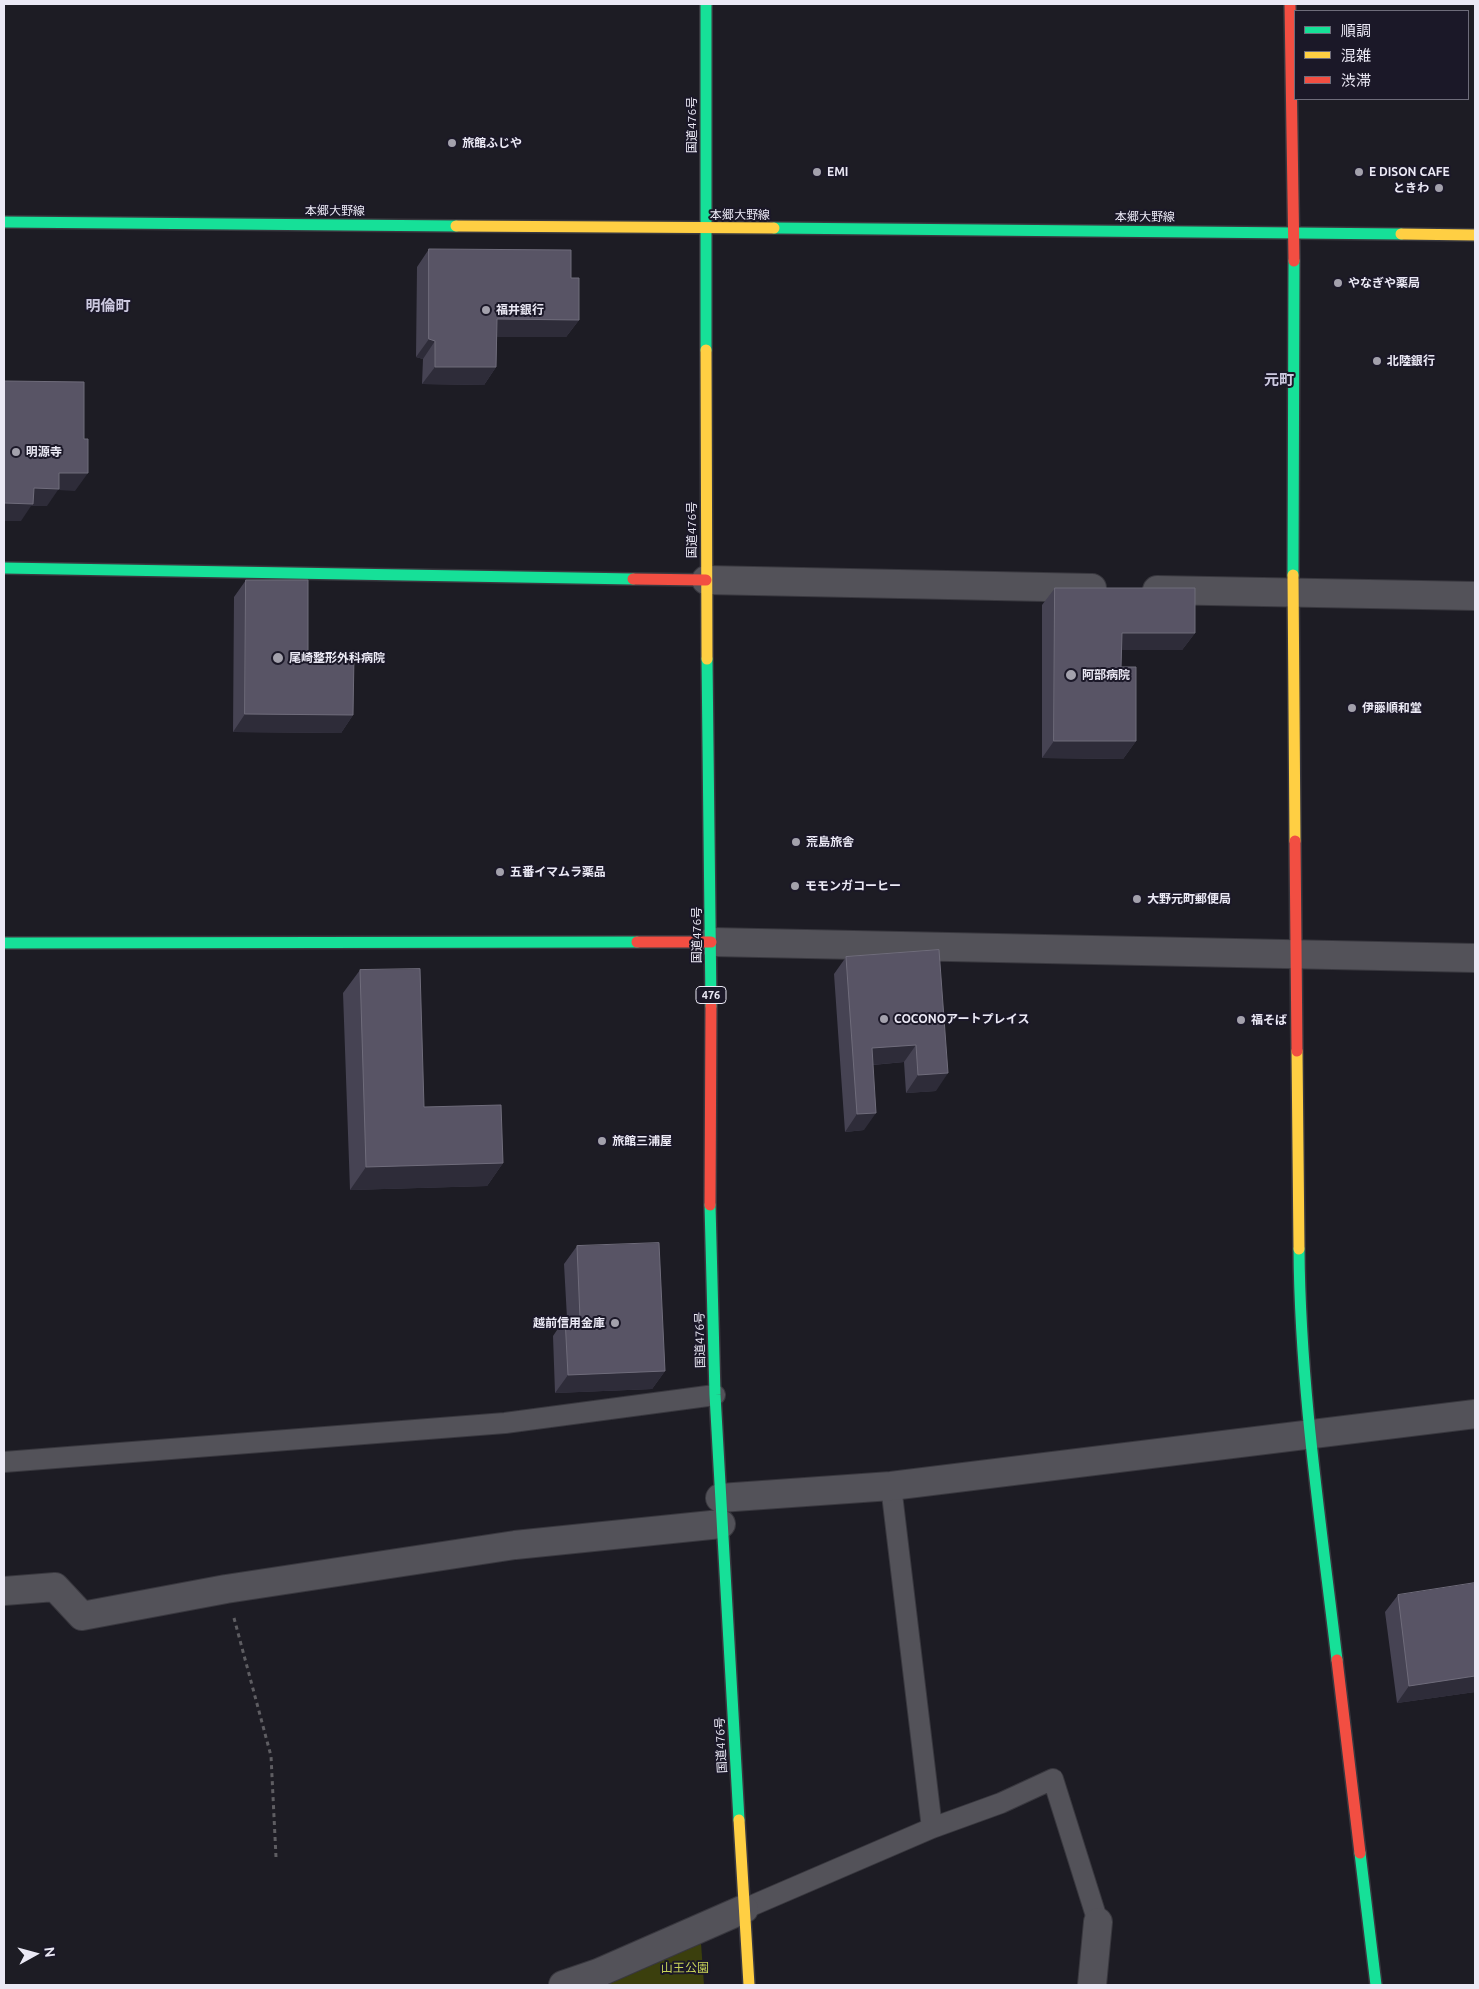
<!DOCTYPE html>
<meta charset="utf-8">
<style>
body{margin:0}
#map{position:relative;width:1479px;height:1989px;overflow:hidden;background:#1d1c24;font-family:Ubuntu,"Noto Sans JP",sans-serif}
canvas{display:block}
.frame{position:absolute;inset:0;border:5px solid #ebe9f5;pointer-events:none}
.legend{position:absolute;left:1294px;top:10px;width:175px;height:90px;box-sizing:border-box;background:#1b1828;border:1px solid #6e6c7a;margin:0;padding:6px 9px;list-style:none;font-size:15px;color:#ebe9f5}
.legend li{display:flex;align-items:center;gap:10px;height:25px}
.legend b{width:25px;border:1px solid #6e6c7a}
.north{position:absolute;left:10px;top:1929px;width:50px;height:50px;-webkit-text-stroke:4px #1b1828;paint-order:stroke;rotate:83deg;font-size:14px;font-weight:700;line-height:20px;text-align:center;color:#ebe9f5}
.north::after{content:'';display:block;margin:auto;width:18px;height:22px;background:#ebe9f5;clip-path:polygon(50% 0,100% 100%,50% 72%,0 100%)}
</style>
<div id="map">
<canvas width="1479" height="1989"></canvas>
<div class="frame"></div>
<ul class="legend">
<li><b style="height:6px;background:#16e098"></b>順調</li>
<li><b style="height:6px;background:#ffcf43"></b>混雑</li>
<li><b style="height:6px;background:#f24e42"></b>渋滞</li>
</ul>
<div class="north">N</div>
</div>
<script>
const ctx = document.querySelector('canvas').getContext('2d');
ctx.lineJoin = 'round';
function fill(path, color) { ctx.fillStyle = color; ctx.fill(path, 'evenodd'); }
function trace(path, color, width, dash) { ctx.strokeStyle = color; ctx.lineWidth = width; ctx.lineCap = dash ? 'butt' : 'round'; ctx.setLineDash(dash || []); ctx.stroke(path); }
function drawText(font, color, halo, rows, align = 'center') {
  ctx.font = font + ' Ubuntu,"Noto Sans JP",sans-serif'; ctx.lineWidth = 4; ctx.setLineDash([]); ctx.textBaseline = 'middle'; ctx.strokeStyle = halo; ctx.fillStyle = color; for (const [text, x, y, turn = 0] of rows) {
    ctx.save(); ctx.translate(x, y); ctx.rotate((+turn || 0) * Math.PI / 180); ctx.textAlign = isNaN(turn) ? turn : align; if (halo) ctx.strokeText(text, 0, 0); ctx.fillText(text, 0, 0); ctx.restore();
  }
}
const green = new Path2D(`
 M701,1943l3,42h-120z`);
const path = new Path2D(`
 M234,1618l37,138 5,101`);
const lane = new Path2D(`
 M4,1462l501,-39 210,-28
 M891,1486l41,342
 M744,1909l188,-81 69,-25 52,-24 45,143`);
const street = new Path2D(`
 M706,580l386,8
 M1157,590l318,6
 M711,942l764,16
 M720,1498l171,-12 584,-72
 M4,1591l51,-4 27,29 144,-27 289,-44 206,-21
 M563,1985l35,-12 146,-64
 M1092,1985l6,-63`);
const fast = new Path2D(`
 M706,4v346
 M4,222l452,4
 M774,228l627,6
 M4,568l629,11
 M1293,575l1,-314
 M707,659l4,347
 M4,943l633,-1
 M710,1205l5,190 24,425
 M1299,1249c1,138 22,275 38,411
 M1360,1853l16,132`);
const slow = new Path2D(`
 M456,226l318,2
 M1401,234l74,1
 M706,350l1,309
 M1293,575l2,266
 M1297,1051l2,198
 M739,1820l10,165`);
const jam = new Path2D(`
 M1290,4l4,257
 M633,579l73,1
 M1295,841l2,210
 M637,942h74
 M710,1205l1,-199
 M1337,1660l23,193`);
const wall = new Path2D(`
 M429,249l142,29 8,42 -13,17h-69l-1,30 -12,18 -62,-1 1,-25 -7,-2 1,-90z
 M246,580l62,75 45,60 -12,18 -108,-1 1,-135z
 M1055,588l140,45 -13,17h-60l-1,17 15,74 -13,18 -81,-1v-153z
 M939,950l-3,141 -30,2 -2,-31 -31,3 -9,65 -19,2 -11,-158 12,-17z
 M360,970l64,137 79,56 -16,23 -137,4 -7,-197z
 M577,1246l88,125 -13,18 -97,4 -2,-57 12,-18h2l-3,-54z
 M1398,1595l77,97 -78,11 -12,-91z`);
const shadedWall = new Path2D(`
 M497,319l82,1 -13,17h-82z
 M429,339l6,2 -12,18 -7,-2z
 M435,367h61l-12,18 -62,-1z
 M59,473h29l-13,18 -17,-1 -11,16h-16l-10,15h-17v-18l30,-15z
 M1122,633h73l-13,17h-73z
 M245,714l108,1 -12,18 -108,-1z
 M1054,741h82l-13,18 -81,-1z
 M916,1045l-12,17 -45,4 13,-18z
 M948,1073l-12,18 -30,2 12,-18z
 M876,1113l-12,17 -19,2 12,-18z
 M503,1163l-16,23 -137,4 16,-23z
 M665,1371l-13,18 -97,4 13,-18z
 M1475,1676v16l-78,11 12,-17z`);
const building = new Path2D(`
 M429,249l142,1v28h8v42l-82,-1 -1,48h-61v-26l-6,-2z
 M4,381l80,1v57h4v34h-29v16l-25,-1 -1,16 -29,-1z
 M246,580h62v75h46l-1,60 -108,-1z
 M1055,588h140v45h-73l-1,34h15v74h-82z
 M939,950l9,123 -30,2 -2,-30 -44,3 4,65 -19,1 -11,-157z
 M420,969l4,138 77,-2 2,58 -137,4 -6,-197z
 M659,1243l6,128 -97,4 -3,-57h15l-3,-72z
 M1475,1583v93l-66,10 -11,-91z`);
const markers = [
 [452,143,5,"#a3a1ac"],
 [817,172,5,"#a3a1ac"],
 [1359,172,5,"#a3a1ac"],
 [1439,188,5,"#a3a1ac"],
 [1338,283,5,"#a3a1ac"],
 [486,310,5,"#a3a1ac"],
 [1377,361,5,"#a3a1ac"],
 [16,452,5,"#a3a1ac"],
 [278,658,6,"#a3a1ac"],
 [1071,675,6,"#a3a1ac"],
 [1352,708,5,"#a3a1ac"],
 [796,842,5,"#a3a1ac"],
 [500,872,5,"#a3a1ac"],
 [795,886,5,"#a3a1ac"],
 [1137,899,5,"#a3a1ac"],
 [884,1019,5,"#a3a1ac"],
 [1241,1020,5,"#a3a1ac"],
 [602,1141,5,"#a3a1ac"],
 [615,1323,5,"#a3a1ac"]
];
const shields = [
 [711,995,30]
];
const shieldNames = [
 ["476",711,995]
];
const streetNames = [
 ["国道476号",692,125,-90],
 ["本郷大野線",335,211],
 ["本郷大野線",740,215],
 ["本郷大野線",1145,217],
 ["国道476号",692,530,-90],
 ["国道476号",697,935,-90],
 ["国道476号",700,1340,-91],
 ["国道476号",721,1745,-93]
];
const poiNames = [
 ["旅館ふじや",462,143],
 ["EMI",827,172],
 ["E DISON CAFE",1369,172],
 ["ときわ",1429,188,"right"],
 ["やなぎや薬局",1348,283],
 ["福井銀行",496,310],
 ["北陸銀行",1387,361],
 ["明源寺",26,452],
 ["尾崎整形外科病院",289,658],
 ["阿部病院",1082,675],
 ["伊藤順和堂",1362,708],
 ["荒島旅舎",806,842],
 ["五番イマムラ薬品",510,872],
 ["モモンガコーヒー",805,886],
 ["大野元町郵便局",1147,899],
 ["COCONOアートプレイス",894,1019],
 ["福そば",1251,1020],
 ["旅館三浦屋",612,1141],
 ["越前信用金庫",605,1323,"right"]
];
const parkNames = [
 ["山王公園",685,1968]
];
const quarterNames = [
 ["明倫町",108,306],
 ["元町",1279,380]
];
fill(green, '#3b3f0d');
trace(lane, '#39383f', 22);
trace(street, '#39383f', 30);
trace(fast, '#39383f', 14);
trace(slow, '#39383f', 14);
trace(jam, '#39383f', 14);
trace(path, '#5e5d62', 3, [4, 4]);
trace(lane, '#535259', 20);
trace(street, '#535259', 28);
trace(fast, '#16e098', 11);
trace(slow, '#ffcf43', 11);
trace(jam, '#f24e42', 11);
fill(wall, '#464353');
fill(shadedWall, '#2e2c39');
fill(building, '#585465');
trace(building, '#6f6c7b', 1);
for (const [x, y, r, color] of markers) { const dot = new Path2D(); dot.arc(x, y, r, 0, 2 * Math.PI); ctx.fillStyle = color; ctx.fill(dot); trace(dot, '#1b1828', 2); }
for (const [x, y, w] of shields) { const box = new Path2D(); box.roundRect(x - w / 2, y - 8.5, w, 17, 4); ctx.fillStyle = '#1b1828'; ctx.fill(box); trace(box, '#ebe9f5', 1); }
drawText('bold 11px', '#ebe9f5', null, shieldNames);
drawText('12px', '#ebe9f5', '#1b1828', streetNames);
drawText('bold 12px', '#ebe9f5', '#1b1828', poiNames, 'left');
drawText('12px', '#c8d359', '#1b1828', parkNames);
drawText('bold 15px', '#cdcae0', '#1b1828', quarterNames);
</script>
